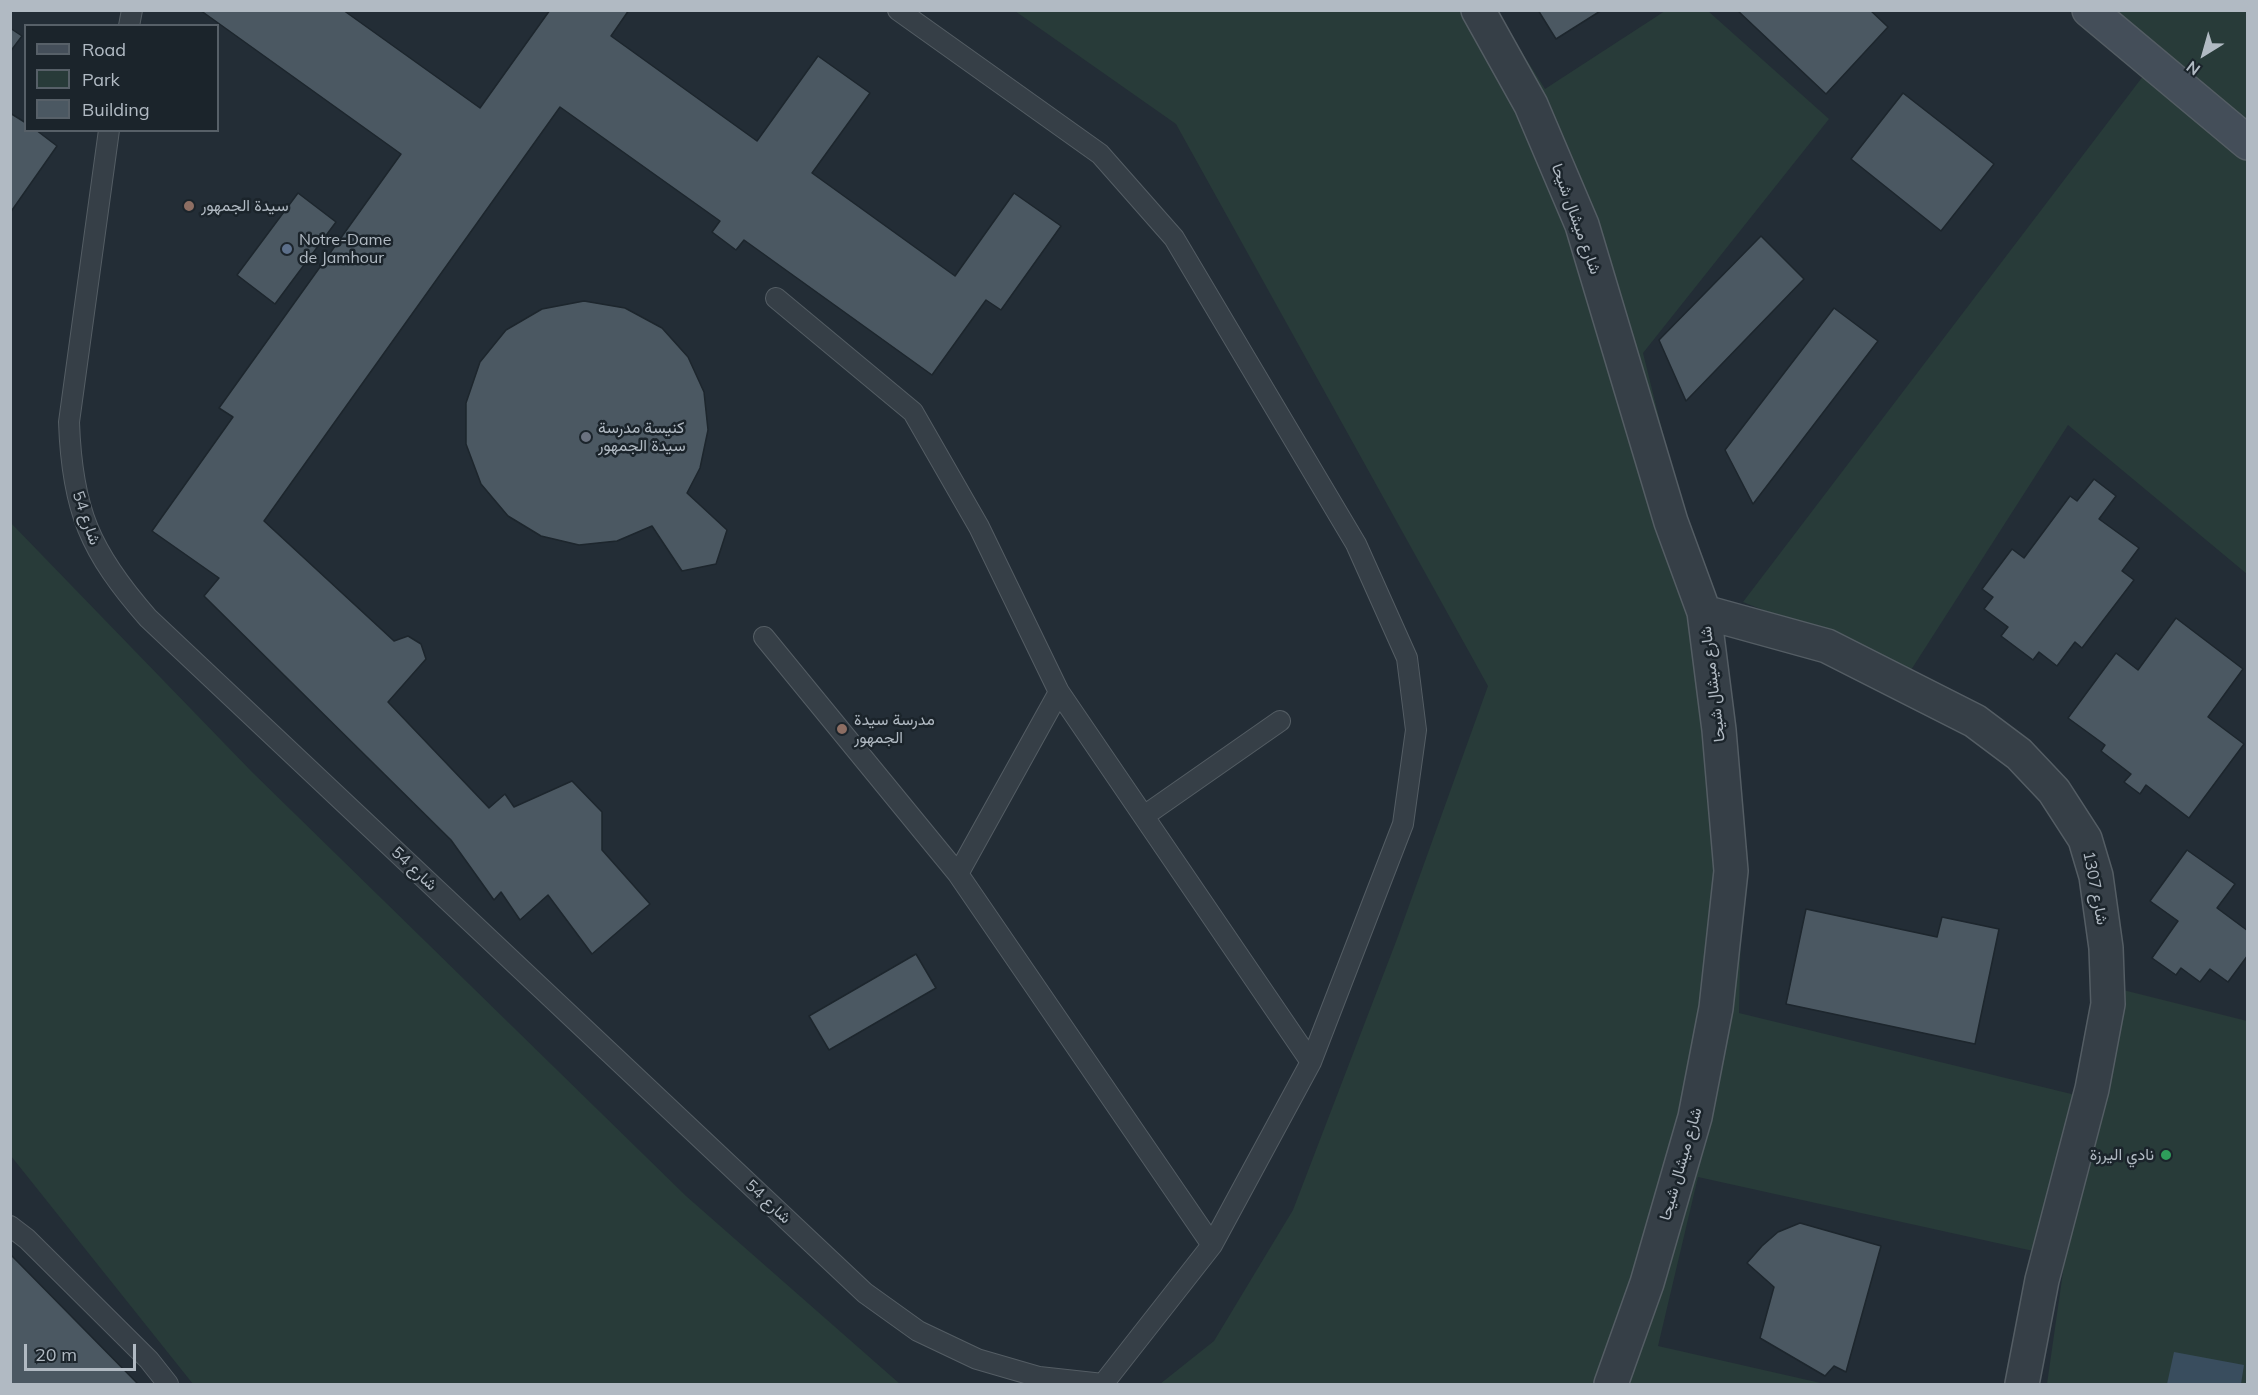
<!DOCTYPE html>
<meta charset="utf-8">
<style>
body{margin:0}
#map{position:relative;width:2258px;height:1395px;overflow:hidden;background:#232d36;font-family:Mulish,sans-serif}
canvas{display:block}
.frame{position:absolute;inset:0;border:12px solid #b1bac3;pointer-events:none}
.legend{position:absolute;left:24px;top:24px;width:195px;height:108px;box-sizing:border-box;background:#1b242b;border:2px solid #576068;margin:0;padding:8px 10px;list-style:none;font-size:18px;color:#b1bac3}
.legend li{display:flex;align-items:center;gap:12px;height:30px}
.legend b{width:30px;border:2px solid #576068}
.north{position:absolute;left:2174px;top:24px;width:60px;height:60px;-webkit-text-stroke:4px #1b242b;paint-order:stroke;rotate:217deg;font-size:16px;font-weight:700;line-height:24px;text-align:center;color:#b1bac3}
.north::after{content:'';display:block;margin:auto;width:21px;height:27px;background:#b1bac3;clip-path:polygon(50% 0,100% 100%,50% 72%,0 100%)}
.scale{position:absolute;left:24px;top:1344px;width:112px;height:27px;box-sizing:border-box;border:3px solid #b1bac3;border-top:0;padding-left:8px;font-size:18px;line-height:21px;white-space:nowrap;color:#b1bac3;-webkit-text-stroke:4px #1b242b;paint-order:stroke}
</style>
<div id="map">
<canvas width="2258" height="1395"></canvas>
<div class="frame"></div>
<ul class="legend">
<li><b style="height:8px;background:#444e59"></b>Road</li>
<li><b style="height:16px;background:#283b39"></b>Park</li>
<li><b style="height:16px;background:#4b5862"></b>Building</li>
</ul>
<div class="north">N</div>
<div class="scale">20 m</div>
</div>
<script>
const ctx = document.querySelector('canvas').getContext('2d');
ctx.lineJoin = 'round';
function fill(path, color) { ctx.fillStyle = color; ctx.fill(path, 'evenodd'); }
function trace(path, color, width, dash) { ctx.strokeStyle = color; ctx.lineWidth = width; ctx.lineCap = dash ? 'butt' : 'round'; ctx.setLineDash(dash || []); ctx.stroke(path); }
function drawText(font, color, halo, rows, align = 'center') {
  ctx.font = font + ' Mulish,Vazirmatn,sans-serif'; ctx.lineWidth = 5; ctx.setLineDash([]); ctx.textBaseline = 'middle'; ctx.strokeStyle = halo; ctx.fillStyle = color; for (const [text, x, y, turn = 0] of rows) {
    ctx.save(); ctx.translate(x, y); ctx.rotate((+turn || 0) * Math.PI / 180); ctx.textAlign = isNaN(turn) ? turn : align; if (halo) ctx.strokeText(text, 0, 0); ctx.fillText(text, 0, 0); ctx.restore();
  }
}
const green = new Path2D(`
 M1015,11h481l49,78 120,-78h43l121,108 -186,234 65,263 33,307 -2,90 357,87 27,-110 124,31v363h-200l18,-126 -367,-81 -40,169 167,38h-665l54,-43 79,-131 104,-271 91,-253 -312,-562z
 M2076,11h171v563l-179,-149 -157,245 -168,-68 407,-535z
 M10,522l242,250 434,424 214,188h-707l-182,-228z`);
const water = new Path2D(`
 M2174,1352l70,13 -3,19h-74z`);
const building = new Path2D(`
 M200,10h143l137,98 70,-98h79l-18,26 146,105 61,-85 52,37 -58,80 143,103 59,-83 47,33 -60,84 -15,-10 -54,75 -188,-135 -8,10 -24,-18 8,-11 -160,-114 -296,414 130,120 14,-5 13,8 5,15 -38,43 101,106 16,-14 9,13 58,-26 30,31v38l48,54 -58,50 -44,-59 -28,25 -19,-28 -7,8 -43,-60 -247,-244 15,-18 -67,-47 81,-114 -14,-9 182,-254z
 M1538,10h64l-46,29z
 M1737,10h133l18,17 -62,67z
 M10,28l12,8 -12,16z
 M1903,93l91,71 -53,67 -90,-72z
 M10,113l16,10v7h10l21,16 -47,67z
 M298,193l38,29 -61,82 -38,-29z
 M1761,236l43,43 -118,122 -27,-61z
 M584,301l41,7 37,20 26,29 16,35 4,38 -8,38 -13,25 40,37 -11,34 -34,7 -30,-45 -35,15 -38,4 -38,-9 -33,-20 -27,-32 -15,-40v-41l14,-41 26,-32 36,-21z
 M1834,308l44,33 -125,163 -28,-54z
 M2094,479l22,17 -17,23 40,29 -17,23 12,9 -52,68 -7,-6 -18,24 -18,-14 -6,8 -32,-24 7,-9 -24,-18 9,-12 -11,-8 30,-40 12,9 46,-62 7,5z
 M2176,618l67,51 -35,48 36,27 -55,74 -43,-33 -6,9 -16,-12 7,-8 -30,-23 4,-6 -37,-27 48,-65 22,17z
 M2187,850l48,34 -18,24 31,23v24l-20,27 -18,-13 -10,13 -19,-14 -5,7 -24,-17 26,-37 -28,-20z
 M1806,909l131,28 5,-20 57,12 -24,115 -189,-40z
 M916,954l20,34 -107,62 -20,-34z
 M1800,1223l81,23 -35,126 -12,-6 -9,10 -65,-38 14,-51 -27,-24 15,-17 16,-14z
 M10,1254l128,130h-128z`);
const service = new Path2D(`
 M898,10l202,144 74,84 182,306 51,114 9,72 -13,94 -92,238 -99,183 -109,139
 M129,26l3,-16
 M109,130l-40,292c3,88 21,130 79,196l717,675 53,38 59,28 62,18 64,7
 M776,298l137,114 66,115 80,165 252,370
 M764,637l194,237
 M1059,692l-101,182 254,371
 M1144,816l136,-95
 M10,1226l17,13 122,121 19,24`);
const minor = new Path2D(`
 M1478,10l53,95 51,120 89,297 33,90 15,118 12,141 -15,137 -21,109 -48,166 -36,101
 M1704,612l123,34 148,75 44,33 35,37 31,48 11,37 10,72 2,56 -16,85 -50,191 -20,104`);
const secondary = new Path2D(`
 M2089,10l159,133`);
const markers = [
 [189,206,6,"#8d6e63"],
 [287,249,6,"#5c6f8a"],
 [586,437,6,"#6b7280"],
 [842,729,6,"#8d6e63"],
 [2166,1155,6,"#2e9e5b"]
];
const poiNames = [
 ["سيدة الجمهور",201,206],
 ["Notre-Dame",299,240],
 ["de Jamhour",299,258],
 ["كنيسة مدرسة",598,428],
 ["سيدة الجمهور",598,446],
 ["مدرسة سيدة",854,720],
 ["الجمهور",854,738],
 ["نادي اليرزة",2154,1155,"right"]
];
const streetNames = [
 ["شارع ميشال شيحا",1576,219,70],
 ["شارع 54",86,518,71],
 ["شارع ميشال شيحا",1713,684,-97],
 ["شارع 54",414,869,43],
 ["شارع 1307",2095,888,79],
 ["شارع ميشال شيحا",1681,1164,-74],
 ["شارع 54",768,1202,43]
];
fill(green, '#283b39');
fill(water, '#394d5e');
fill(building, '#4b5862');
trace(building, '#1d262d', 1.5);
trace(service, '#545d64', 22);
trace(minor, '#545d64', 36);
trace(secondary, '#545d64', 36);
trace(service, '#363f47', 20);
trace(minor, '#363f47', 33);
trace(secondary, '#444e59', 33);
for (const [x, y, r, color] of markers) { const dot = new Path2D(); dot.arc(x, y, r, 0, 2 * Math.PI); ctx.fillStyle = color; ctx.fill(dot); trace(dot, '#1b242b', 2); }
drawText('16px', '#b1bac3', '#1b242b', poiNames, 'left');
drawText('16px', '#b1bac3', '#1b242b', streetNames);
</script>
